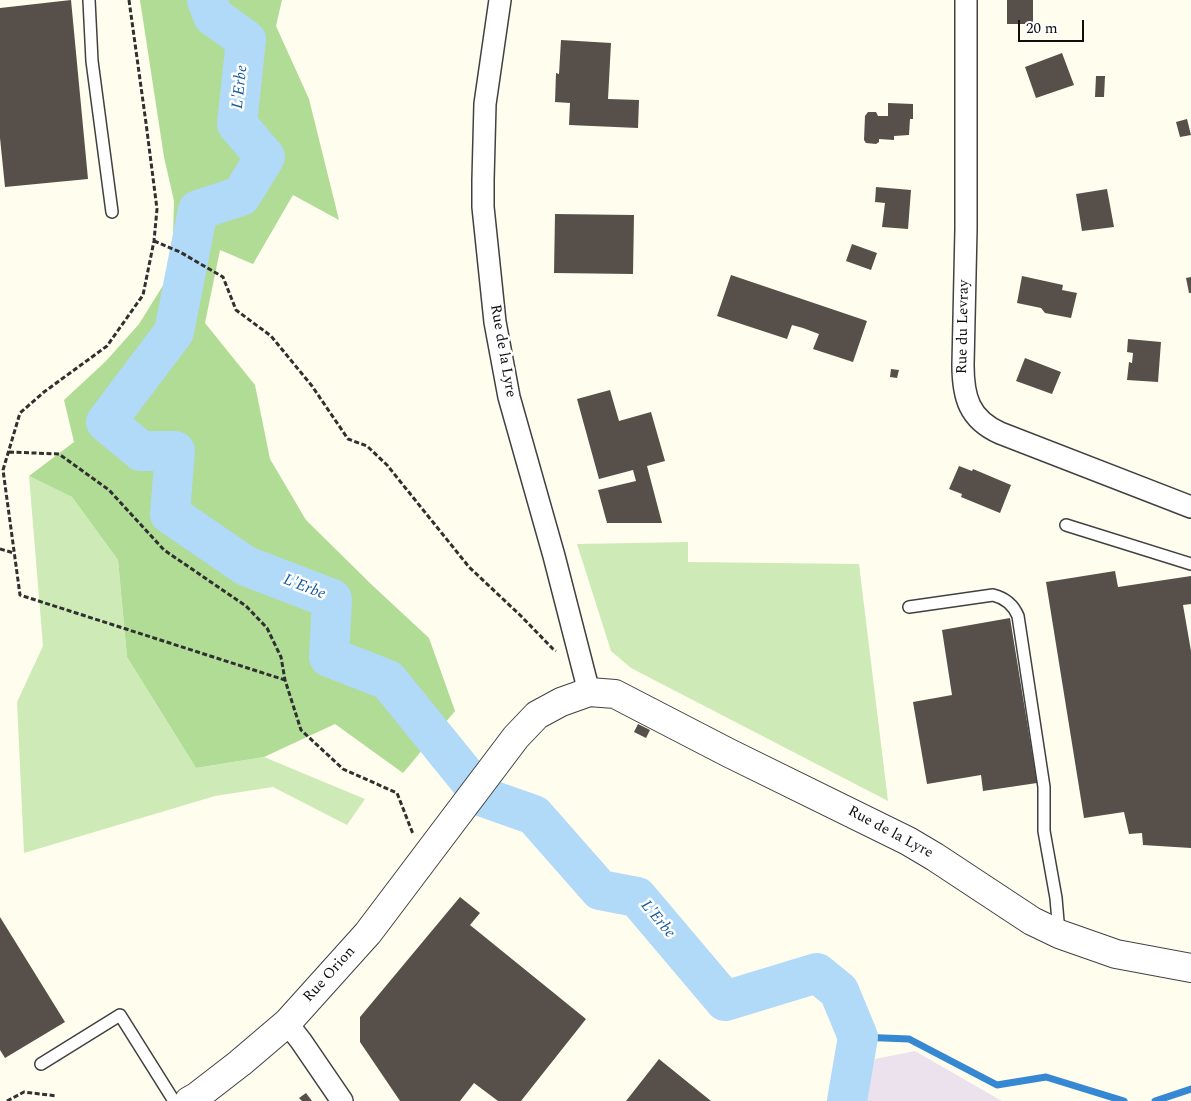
<!DOCTYPE html>
<style>
body{margin:0}
#map{position:relative;width:1191px;height:1101px;overflow:hidden;background:#fffdee;font-family:Spectral,serif}
canvas{display:block}
.scale{position:absolute;left:1018px;top:20px;width:66px;height:22px;box-sizing:border-box;border:2px solid #0e0e0e;border-top:0;padding-left:6px;font-size:15px;line-height:18px;white-space:nowrap;color:#0e0e0e;-webkit-text-stroke:4px #fff;paint-order:stroke}
</style>
<div id="map">
<canvas width="1191" height="1101"></canvas>
<div class="scale">20 m</div>
</div>
<script>
const ctx = document.querySelector('canvas').getContext('2d');
ctx.lineJoin = 'round';
function fill(path, color) { ctx.fillStyle = color; ctx.fill(path, 'evenodd'); }
function trace(path, color, width, dash) { ctx.strokeStyle = color; ctx.lineWidth = width; ctx.lineCap = dash ? 'butt' : 'round'; ctx.setLineDash(dash || []); ctx.stroke(path); }
function drawText(font, color, halo, rows, align = 'center') {
  ctx.font = font + ' Spectral,serif'; ctx.lineWidth = 5; ctx.setLineDash([]); ctx.textBaseline = 'middle'; ctx.strokeStyle = halo; ctx.fillStyle = color; for (const [text, x, y, turn = 0] of rows) {
    ctx.save(); ctx.translate(x, y); ctx.rotate((+turn || 0) * Math.PI / 180); ctx.textAlign = isNaN(turn) ? turn : align; if (halo) ctx.strokeText(text, 0, 0); ctx.fillText(text, 0, 0); ctx.restore();
  }
}
const industrial = new Path2D(`
 M915,1051l87,50h-142l15,-42z`);
const green = new Path2D(`
 M29,476l43,21 46,63 9,97 69,111 68,-11 101,42 -18,26 -74,-38 -58,9 -191,57 -7,-151 26,-56z
 M688,542v20l171,2 29,237 -257,-133 -20,-17 -34,-107z`);
const forest = new Path2D(`
 M140,0h142l-6,26 33,73 30,121 -46,-25 -40,69 -33,-14 -15,73 50,62 15,74 36,61 66,65 57,53 26,73 -52,62 -68,-49 -71,33 -68,11 -69,-111 -9,-97 -46,-63 -43,-21 45,-34 -10,-42 42,-39 33,-37 33,-53 2,-70 -10,-44z`);
const stream = new Path2D(`
 M858,1037l51,2 88,46 49,-8 78,24
 M1155,1101l36,-12`);
const river = new Path2D(`
 M207,0l6,16 33,24 -9,84 28,33 -24,39 -43,14 -24,122 -68,90 35,29h34l-5,63 76,52 86,33 -3,58 59,23 95,117 51,18 66,75 37,7 88,104 92,-28 22,18 19,46 -11,64`);
const building = new Path2D(`
 M71,0l17,179 -83,8 -5,-49v-130z
 M1007,0h26v24h-26z
 M561,40l50,3 -3,56 31,1 -1,28 -69,-3 1,-22 -15,-1 1,-29 3,1z
 M1062,53l12,32 -38,13 -11,-31z
 M1096,76h9l-1,21h-9z
 M888,103l25,1v15h-3l-1,16 -15,1v4l-15,-1v3l-3,2 -10,-1 -2,-3 1,-24 3,-4h8l2,4h10z
 M1187,119l4,16 -11,2 -4,-15z
 M876,187l35,3 -3,39 -26,-2 3,-24 -10,-1z
 M1107,189l7,38 -32,4 -6,-37z
 M555,214l79,1 -1,59 -79,-1z
 M852,244l25,9 -6,17 -25,-9z
 M731,275l136,46 -14,41 -40,-13 6,-15 -16,-6 -11,-3 -5,14 -70,-23z
 M1022,276l41,9 -1,5 15,3 -6,25 -26,-5 -4,-5 -24,-5z
 M1191,277v16h-2l-3,-15z
 M1128,339l33,3 -3,40 -31,-2 2,-18 3,1 1,-10 -6,-1z
 M1025,358l36,14 -9,22 -36,-13z
 M891,369l8,1 -2,8 -7,-1z
 M610,390l9,31 32,-9 14,49 -18,5 15,57h-55l-9,-33 38,-9 -3,-11 -34,9 -22,-80z
 M959,466l13,5 1,-2 38,16 -11,28 -39,-16 1,-3 -13,-5z
 M1115,571l3,16 73,-11v28l-8,1 8,46v197l-48,-3 -1,-12 -13,1 -5,-22 -40,6 -38,-236z
 M1010,618l27,165 -54,8 -2,-16 -54,9 -14,-82 39,-7 -10,-65z
 M638,724l12,6 -4,8 -12,-6z
 M460,897l20,16 -10,12 116,94 -65,82h-23l-24,-18 -14,18h-60l-40,-59v-25z
 M0,917l65,105 -60,36 -5,-8z
 M659,1059l52,42h-85z
 M306,1093l6,8h-10l-3,-3z`);
const path = new Path2D(`
 M129,0l17,123 11,86 -3,32 -11,54 -36,51 -63,46 -24,21 -17,57 17,125 265,85
 M154,241l26,11 43,25 13,33 35,26 41,50 36,53 19,7 20,19 82,102 52,49 32,33 3,2
 M9,452l50,2 50,36 55,60 82,56 21,22 14,29 4,23 16,50 42,39 54,24 16,41
 M0,549l14,4
 M7,1101l17,-9 33,4`);
const service = new Path2D(`
 M89,0l3,61 20,151
 M1066,525l125,39
 M909,607l84,-12c12,3 20,9 25,21l26,171v44l12,67 3,35
 M41,1064l79,-49 54,86`);
const minor = new Path2D(`
 M500,0l-15,104 -2,76v27l12,115 14,75 45,159 35,136
 M966,0v229l-3,136c0,32 6,54 37,68l191,74
 M287,1023l14,18 41,60`);
const tertiary = new Path2D(`
 M189,1101l7,-4 44,-34 47,-40 81,-90 148,-196 21,-22 24,-13 28,-10 26,2 114,59 179,88 27,16 97,64 27,13 57,20 75,14`);
const streetNames = [
 ["Rue du Levray",964,327,-89],
 ["Rue de la Lyre",502,351,80],
 ["Rue de la Lyre",890,833,28],
 ["Rue Orion",330,975,-48]
];
const waterNames = [
 ["L'Erbe",241,87,-84],
 ["L'Erbe",304,588,21],
 ["L'Erbe",657,920,50]
];
fill(industrial, '#ece2ed');
fill(green, '#ceebb7');
fill(forest, '#b0dc95');
trace(stream, '#3688d2', 7);
trace(river, '#b1d9f8', 40);
fill(building, '#57504a');
trace(service, '#414141', 14);
trace(minor, '#414141', 24);
trace(tertiary, '#414141', 30);
trace(path, '#303030', 3, [5, 2.5]);
trace(service, '#fff', 11);
trace(minor, '#fff', 21);
trace(tertiary, '#fff', 28);
drawText('15px', '#0e0e0e', '#fff', streetNames);
drawText('italic 16px', '#135aa4', '#fff', waterNames);
</script>
